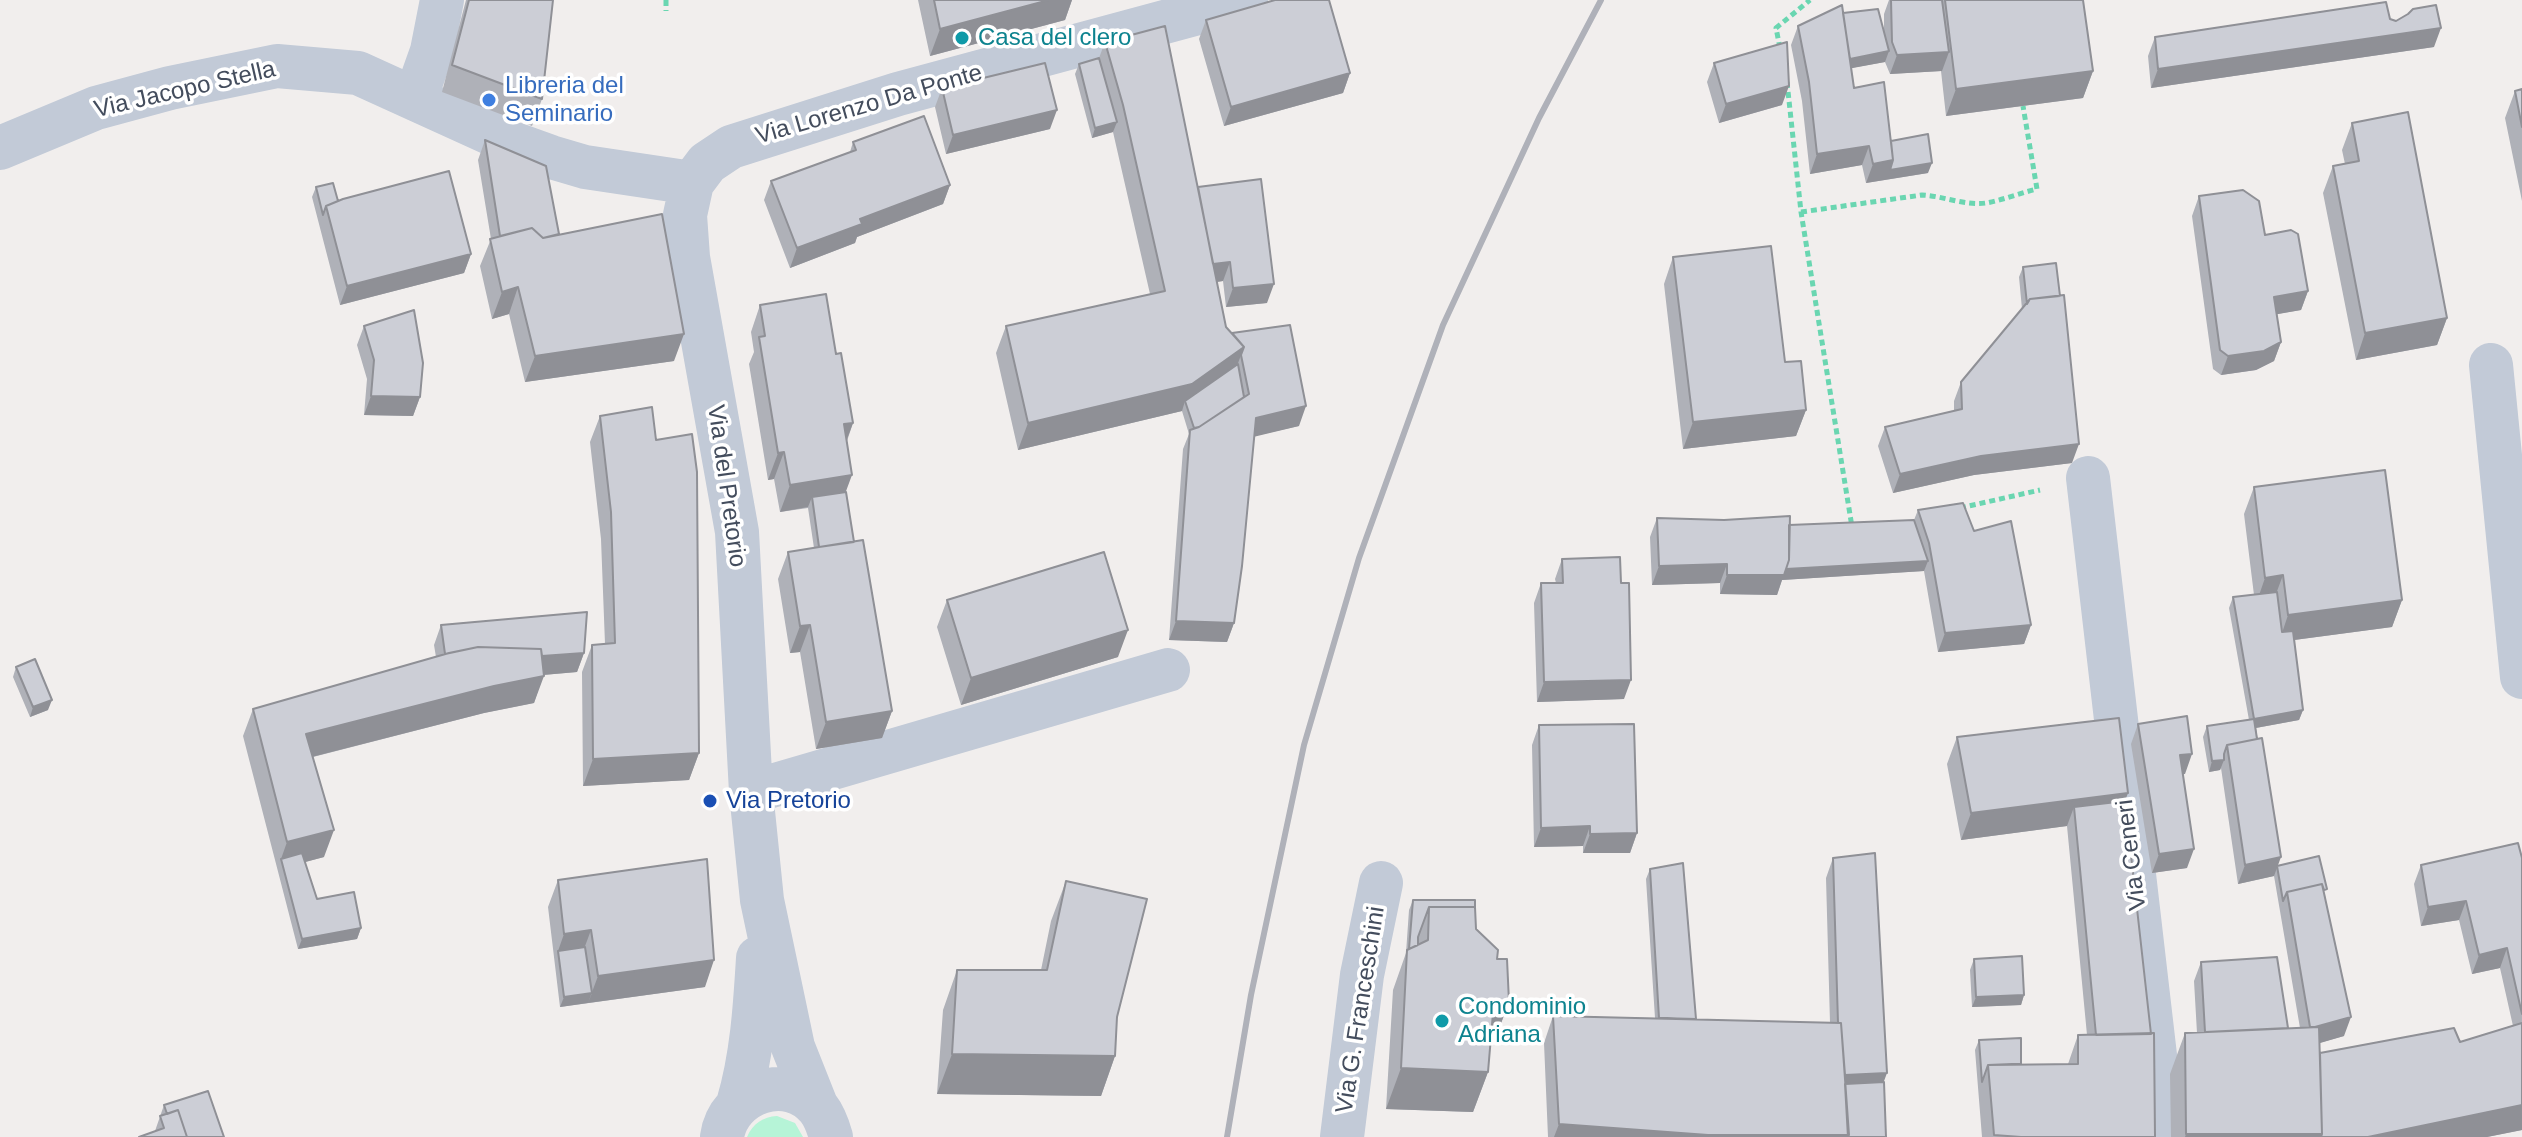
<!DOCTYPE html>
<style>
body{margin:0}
canvas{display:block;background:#f1eeed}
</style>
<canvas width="2522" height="1137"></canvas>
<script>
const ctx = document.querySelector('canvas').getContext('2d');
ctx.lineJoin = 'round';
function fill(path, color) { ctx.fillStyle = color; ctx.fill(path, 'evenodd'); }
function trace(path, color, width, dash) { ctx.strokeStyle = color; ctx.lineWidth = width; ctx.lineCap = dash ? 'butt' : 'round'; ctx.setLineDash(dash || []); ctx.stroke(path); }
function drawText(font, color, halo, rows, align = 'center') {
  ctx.font = font + ' Arial,sans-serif'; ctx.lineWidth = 7; ctx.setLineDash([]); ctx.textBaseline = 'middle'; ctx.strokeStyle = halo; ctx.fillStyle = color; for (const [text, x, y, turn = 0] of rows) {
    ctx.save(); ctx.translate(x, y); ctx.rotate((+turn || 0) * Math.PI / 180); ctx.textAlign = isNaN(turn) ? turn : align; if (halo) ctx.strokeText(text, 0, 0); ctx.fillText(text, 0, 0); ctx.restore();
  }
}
const green = new Path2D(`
 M777,1116l18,7 8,14h-56c6,-14 16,-20 30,-21z`);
const path = new Path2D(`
 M666,0v11
 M1780,48l-4,-20 34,-28
 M1787,82l14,130 51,315
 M1801,212l121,-17c21,1 44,11 64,8 17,-3 34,-10 51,-14l-14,-83
 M1960,508l80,-18`);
const minor = new Path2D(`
 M415,99l17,-48 10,-51
 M0,148l96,-40 74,-20 107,-22 81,7 154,70 39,14 34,10 107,16
 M2491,365l31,312
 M2088,478l68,586 1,73
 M751,792l417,-122
 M738,1104c14,-48 17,-96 20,-146
 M816,1105l-23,-58 -31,-147 -11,-108 -14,-260 -49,-275 -3,-42 7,-32 15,-20 24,-16 167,-53 348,-94
 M722,1137c6,-45 66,-66 96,-29 7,9 10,18 13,29
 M1342,1137l20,-162 19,-92`);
const rail = new Path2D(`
 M1227,1137l24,-142 53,-250 55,-187 84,-233 96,-207 62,-118`);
const wall = new Path2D(`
 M466,0h87l-11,99 -10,27 -90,-34z
 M918,0h154l-7,20 -135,36z
 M1889,0h194l10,71 -10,27 -137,18 -5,-45 -51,3 -5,-12 -34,6 3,20 37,53 37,32 -62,10 -4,-18 -52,9 -8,-73 -11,-56 7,-19 45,-13 41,22v-21z
 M2390,19l44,28 -283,41 -3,-32 7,-19z
 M1206,20l144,53 -7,20 -119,33 -25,-87z
 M1105,42l93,145 69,116 -41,4 -3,-26 -6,1 9,45 73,99 -45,10 -20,187 -7,19 -58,-2 14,-191 6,-15 -7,-23 -164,39 -22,-97 10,-27 144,-32 -37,-162 -21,6 -17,-64 4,-10 20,-6z
 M1714,63l68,42 -63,18 -12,-41z
 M942,88l108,41 -104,25 -11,-47z
 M2522,89v112l-17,-83 10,-27z
 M2352,123l95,195 -10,27 -81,15 -33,-167 10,-27 12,-2 -3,-14z
 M485,140l74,94 115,127 -149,21 -16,-68 -17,5 -12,-53 11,-27 -13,-79z
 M853,142l97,43 -7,19 -86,33 -2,6 -65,25 -26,-68 7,-19 79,-29z
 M316,187l22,14 133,53 -7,19 -124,32 -28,-108z
 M2199,196l66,39 43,56 -7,19 -24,4 4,28 -7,19 -18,9 -35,5 -8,-6 -21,-153z
 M1673,257l112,105 21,48 -10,26 -113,13 -19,-165z
 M2023,267l49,196 -98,12 -81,18 -15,-47 7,-19 69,-16v-10l7,-19 61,-73 -3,-32z
 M760,305l76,49 17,69 -6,18 -1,51 8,50 38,169 -10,27 -66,11 -16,-97 -10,1 -12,-74 10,-27 26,-4 -6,-40 -28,4 -6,-33 -6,1 -19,-116 5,-12 -3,-20z
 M364,326l56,71 -7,19 -49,-1 3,-36 -10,-34z
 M600,416l56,24 43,313 -10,27 -106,6 -1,-114 10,-27 13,-1 -4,-105 -11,-97z
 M2254,487l148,113 -10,27 -98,13 9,70 -4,10 -43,8 21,138 48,29 19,141 -25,7 1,10 140,-11 53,-16 -13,-58 -28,6 -13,-54 -38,6 -7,-42 7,-19 101,-7v272l-35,7h-316l-1,-63 15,-41h12l-3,-52 7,-19 87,66h12l-26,-152 -36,8 -17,-116 -1,2 -11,2 -6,-35 4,-11 42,-6 -20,-112 4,-11 21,-2 -10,-81z
 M1918,510l56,21 57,94 -7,19 -86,8 -14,-81 -142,9 -5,15 -57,-1v-11l-68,2 -2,-48 7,-19 132,7 125,-5z
 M1562,559l59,24 3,116 -87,3 -3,-99 7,-20h15l-1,-4z
 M947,600l171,57 -157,48 -24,-78z
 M441,625l143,28 -7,19 -34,3 -9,28 -50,10 -171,44 11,100 -19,5 12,37 44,29 -4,11 -59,10 -55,-213 10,-27 183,-52 -2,-12z
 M16,667l32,43 -18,7 -17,-40z
 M2138,724l47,50h-2l4,94 -35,5 -21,-129z
 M1539,725l98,108 -7,20h-47v-7l-49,1 -2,-102z
 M1957,737l168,64 30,336h-173l-7,-87 4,-10 42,24h47l10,-29h9l-20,-209 -106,14 -14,-76z
 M1833,858l51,224 2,55h-338l-4,-94 9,-27 102,2 -9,-139 4,-10 46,150 134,4 -4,-145z
 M558,880l147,107 -145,20 -12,-100z
 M1066,881l49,175 -14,40 -164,-2 6,-84 14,-40h84l10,-49z
 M1413,900l63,29 21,30 12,43 -15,40h-4l-2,30 -15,40 -87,-3 7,-119 13,-37 3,-43z
 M1974,959l50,36 -3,10 -49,2 -2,-37z
 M164,1105l60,32 -69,-6z`);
const shadedWall = new Path2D(`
 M1049,0h23l-7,20 -135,36 10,-27z
 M2441,28l-7,19 -283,41 7,-19z
 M1889,51l-4,11 -43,8 4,-10z
 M1949,52l-7,19 -52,3 7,-19z
 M2093,71l-10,27 -137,18 10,-27z
 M1350,73l-7,20 -119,33 7,-19z
 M1789,86l-7,19 -63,18 7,-19z
 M1057,110l-7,19 -104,25 7,-19z
 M1117,122l-4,10 -21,6 3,-10z
 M1869,146l-7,19 -52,9 7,-20z
 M1893,160l39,3 -4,10 -62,10 7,-19z
 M950,185l-7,19 -86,33 -2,6 -65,25 7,-20 63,-29z
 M471,254l-7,19 -124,32 7,-19z
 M1230,262l-7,19 -21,3 7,-19z
 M1274,284l-7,19 -41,4 7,-19z
 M518,287l-9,27 -17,5 10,-27z
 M2308,291l-7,19 -34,6 7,-19z
 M2447,318l-10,27 -81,15 9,-27z
 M684,334l-10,27 -149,21 10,-26z
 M2281,342l-7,19 -18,9 -35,5 7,-19z
 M1244,347l-10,27 -49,27 -3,10 -164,39 10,-27z
 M371,396l49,1 -7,19 -49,-1z
 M1306,406l-7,20 -50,12 7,-20z
 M1806,410l-10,26 -113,13 10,-27z
 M853,423l-10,27 1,-26z
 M2079,444l-7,19 -98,12 -81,18 7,-19 81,-18z
 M784,452l-10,27 -6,1 10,-27z
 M852,475l-10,27 -30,-5 -4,10 -28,5 10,-27z
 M1928,561l-4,10 -142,9 -5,15 -57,-1 7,-19 58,-6z
 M1727,564l-7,19 -68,2 7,-19z
 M2283,575l-10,27 -17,2 9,-26z
 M2402,600l-10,27 -113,15 9,-27z
 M1176,621l58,2 -7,19 -58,-2z
 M810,625l-10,27 -10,1 10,-27z
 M2031,625l-7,19 -86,8 7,-19z
 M1128,630l-10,27 -157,48 10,-27z
 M584,653l-7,19 -46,4 -85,-15z
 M544,676l-10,27 -50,10 -188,48 10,-27 188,-48z
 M1631,680l-7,19 -87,3 7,-20z
 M52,700l-4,10 -18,7 3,-10z
 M2303,710l-4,10 -49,9 4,-10z
 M892,711l-10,27 -66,11 10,-27z
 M699,753l-10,27 -106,6 10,-27z
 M2192,754l-7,20 -12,1 7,-20z
 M2224,760l-4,10 -11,2 3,-11z
 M2128,793l-10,27 -44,-13 -7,19 -106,14 10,-27z
 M1590,826l-7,20 -49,1 7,-19z
 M334,830l-10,27 -41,11 -2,-9 6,-17z
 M1637,833l-7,20h-47l7,-19z
 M2194,849l-7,19 -35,5 7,-19z
 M2281,857l-7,19 -36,8 7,-19z
 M2466,901l-7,19 -38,6 7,-19z
 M361,928l-4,11 -59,10 4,-10z
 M591,930l-10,27 -23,-6 6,-17z
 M2507,948l-7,20 -28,6 7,-19z
 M714,960l-9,27 -117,16 10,-27z
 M592,993l-4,10 -28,4 4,-10z
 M2024,995l-3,10 -49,2 4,-10z
 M1494,1001l15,1 -15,40h-15z
 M2351,1017l-7,19 -41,12 7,-19z
 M952,1054l163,2 -14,40 -164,-2z
 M1401,1068l87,4 -15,40 -87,-3z
 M1887,1073l-7,19 -41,2 3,-19z
 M2522,1105v25l-35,7h-119z
 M1559,1124l290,11 -1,2h-294z
 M2186,1134h136l-1,3h-136z`);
const building = new Path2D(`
 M469,0h84l-11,99 -90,-34z
 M934,0h115l-109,29z
 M1275,0h54l21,73 -119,34 -25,-87z
 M1891,0h51l7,52 -52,3 -5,-13z
 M1945,0h138l10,71 -137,18z
 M2386,2l4,17 6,2 12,-7 5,-5 23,-4 5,23 -283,41 -3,-32z
 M1842,5l12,83 30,-6 9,78 -20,4 -4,-18 -52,8 -8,-72 -11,-56z
 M1878,9l11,42 -39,8 -7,-46z
 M1165,26l61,301 18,20 -52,37 -164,39 -22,-97 159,-35 -42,-186 -18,-63z
 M1787,42l2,44 -63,18 -12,-41z
 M1099,58l18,64 -22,6 -16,-64z
 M1045,63l12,47 -104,25 -11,-47z
 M2522,89v38l-7,-36z
 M2408,112l39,206 -82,15 -32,-167 26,-5 -7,-38z
 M924,116l26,69 -90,34 2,5 -65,24 -26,-67 85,-31 -3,-8z
 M1928,134l4,29 -42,7 3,-10 -2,-19z
 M485,140l61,26 13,68 -16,4 -11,-10 -32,8z
 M449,171l22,83 -124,32 -21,-80 17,-7z
 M1261,179l13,105 -41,4 -3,-26 -17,2 -15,-77z
 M333,183l5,18 -12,5 -3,9 -7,-28z
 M2243,190l16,11 6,34 26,-5 7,4 10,57 -34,6 7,45 -17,9 -36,5 -8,-6 -21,-154z
 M662,214l22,120 -149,22 -17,-69 -16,5 -12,-53 42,-11 11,10z
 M1771,246l14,116 16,-1 5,49 -113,12 -20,-165z
 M2056,263l4,33 -30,3 -3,5 -4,-37z
 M826,294l10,60 5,-1 12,70 -9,1 8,51 -62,10 -6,-33 -6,1 -19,-116 6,-1 -5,-31z
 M2064,295l15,149 -98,12 -81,18 -15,-47 77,-18 -1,-27 69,-83z
 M414,310l9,53 -3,34 -49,-1 3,-36 -10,-34z
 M1290,325l16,81 -50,12 -14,148 -8,57 -58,-2 14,-191 9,-3 50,-33 -8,-39 3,-8 -12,-14z
 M1238,364l6,33 -45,30 -5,1 -9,-27z
 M652,407l4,33 36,-6 5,38 2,281 -106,6 -1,-114 23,-2 -4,-131 -11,-96z
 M2385,470l17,130 -114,15 -5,-40 -18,3 -11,-91z
 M846,492l8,50 -35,5 -7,-50z
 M1963,503l11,28 37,-10 20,104 -86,8 -16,-90 -11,-33z
 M1790,516l-1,44 -5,15h-57v-11l-68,2 -2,-48 67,2z
 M1914,520l14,41 -142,8 3,-9v-35z
 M863,540l29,171 -66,11 -16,-97 -10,1 -12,-74z
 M1104,552l24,78 -157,48 -24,-78z
 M1620,557l1,26h8l2,97 -87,2 -3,-99h22l-1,-24z
 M2277,592l5,40 11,-1 10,79 -49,9 -21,-122z
 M587,612l-3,41 -42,3 -1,-7 -63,-2 -33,7 -4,-29z
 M478,647l63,2 3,27 -50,10 -188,48 28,96 -47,12 -34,-133 196,-56z
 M35,659l17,41 -19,7 -17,-40z
 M2187,716l5,38 -12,1 14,94 -35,5 -21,-130z
 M2119,718l9,75 -157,20 -14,-76z
 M2254,719l3,20 -30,6 -3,9v6l-12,1 -5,-35z
 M1634,724l3,109 -47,1v-8l-49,2 -2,-103z
 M2262,738l19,119 -36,8 -18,-120z
 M2125,801l26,233 -55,1 -22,-228z
 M2518,843l4,15v156l-15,-66 -28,7 -13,-54 -38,6 -7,-42z
 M302,853l15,46 37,-7 7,36 -59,11 -21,-80z
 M1875,853l12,220 -42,2 -4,-52h-3l-5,-165z
 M2319,856l8,33 -3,1 -2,-6 -35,8 -4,9 -6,-35z
 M707,859l7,101 -116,16 -7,-46 -27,4 -6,-54z
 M1683,863l13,156 -37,-1 -9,-149z
 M1066,881l81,18 -30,118 -2,39 -163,-2 5,-84h90z
 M2322,884l29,133 -36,10h-5l-23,-135z
 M1413,900h62v9v-2h-46l-11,30v8l-9,4z
 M1429,907h46l1,22 22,21 -1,9h10l2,43 -15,-1 -6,71 -87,-4 6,-118 21,-10z
 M585,947l7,46 -28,4 -6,-46z
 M2022,956l2,39 -48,2 -2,-38z
 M2277,957l11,71 -83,4 -4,-70z
 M1553,1016l288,7 8,112h-141l-149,-11z
 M2522,1023v82l-154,32h-47l1,-3 -2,-81 134,-25 6,14z
 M2319,1027l3,107h-136l-1,-101z
 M2154,1033l1,104h-134l-27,-2 -6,-70 90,-1v-29z
 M2021,1038v26l-33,1 -6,17 -3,-42z
 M1884,1082l2,55h-38l-3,-53z
 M208,1091l16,46h-37l-9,-27 -11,4 -3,-9z
 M178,1110l9,27h-48l25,-9 -4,-12z`);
const markers = [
 [962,38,8,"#0f9aa8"],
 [489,100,8,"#3f7fe0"],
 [710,801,8,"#1a4fb4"],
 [1442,1021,8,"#0f9aa8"]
];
const cultureNames = [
 ["Casa del clero",978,38],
 ["Condominio",1458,1007],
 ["Adriana",1458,1035]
];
const shopNames = [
 ["Libreria del",505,86],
 ["Seminario",505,114]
];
const streetNames = [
 ["Via Jacopo Stella",185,90,-13],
 ["Via Lorenzo Da Ponte",869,105,-16],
 ["Via del Pretorio",726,486,82],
 ["Via Ceneri",2132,855,-97],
 ["Via G. Franceschini",1361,1010,-81]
];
const transitNames = [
 ["Via Pretorio",726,801]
];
fill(green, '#b6f4d7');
trace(path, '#6ad6b1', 5, [6, 4]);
trace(minor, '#c2cad7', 44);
trace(rail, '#afb1b9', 6);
fill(wall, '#afb1b8');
fill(shadedWall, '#8f9096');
fill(building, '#ccced6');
trace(building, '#8f9096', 2);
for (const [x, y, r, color] of markers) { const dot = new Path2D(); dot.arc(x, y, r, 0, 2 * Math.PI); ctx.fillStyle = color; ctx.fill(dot); trace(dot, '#fff', 3); }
drawText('24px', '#0d838f', '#fff', cultureNames, 'left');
drawText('24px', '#366cbe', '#fff', shopNames, 'left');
drawText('24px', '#444d5d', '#fff', streetNames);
drawText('24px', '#164399', '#fff', transitNames, 'left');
</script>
